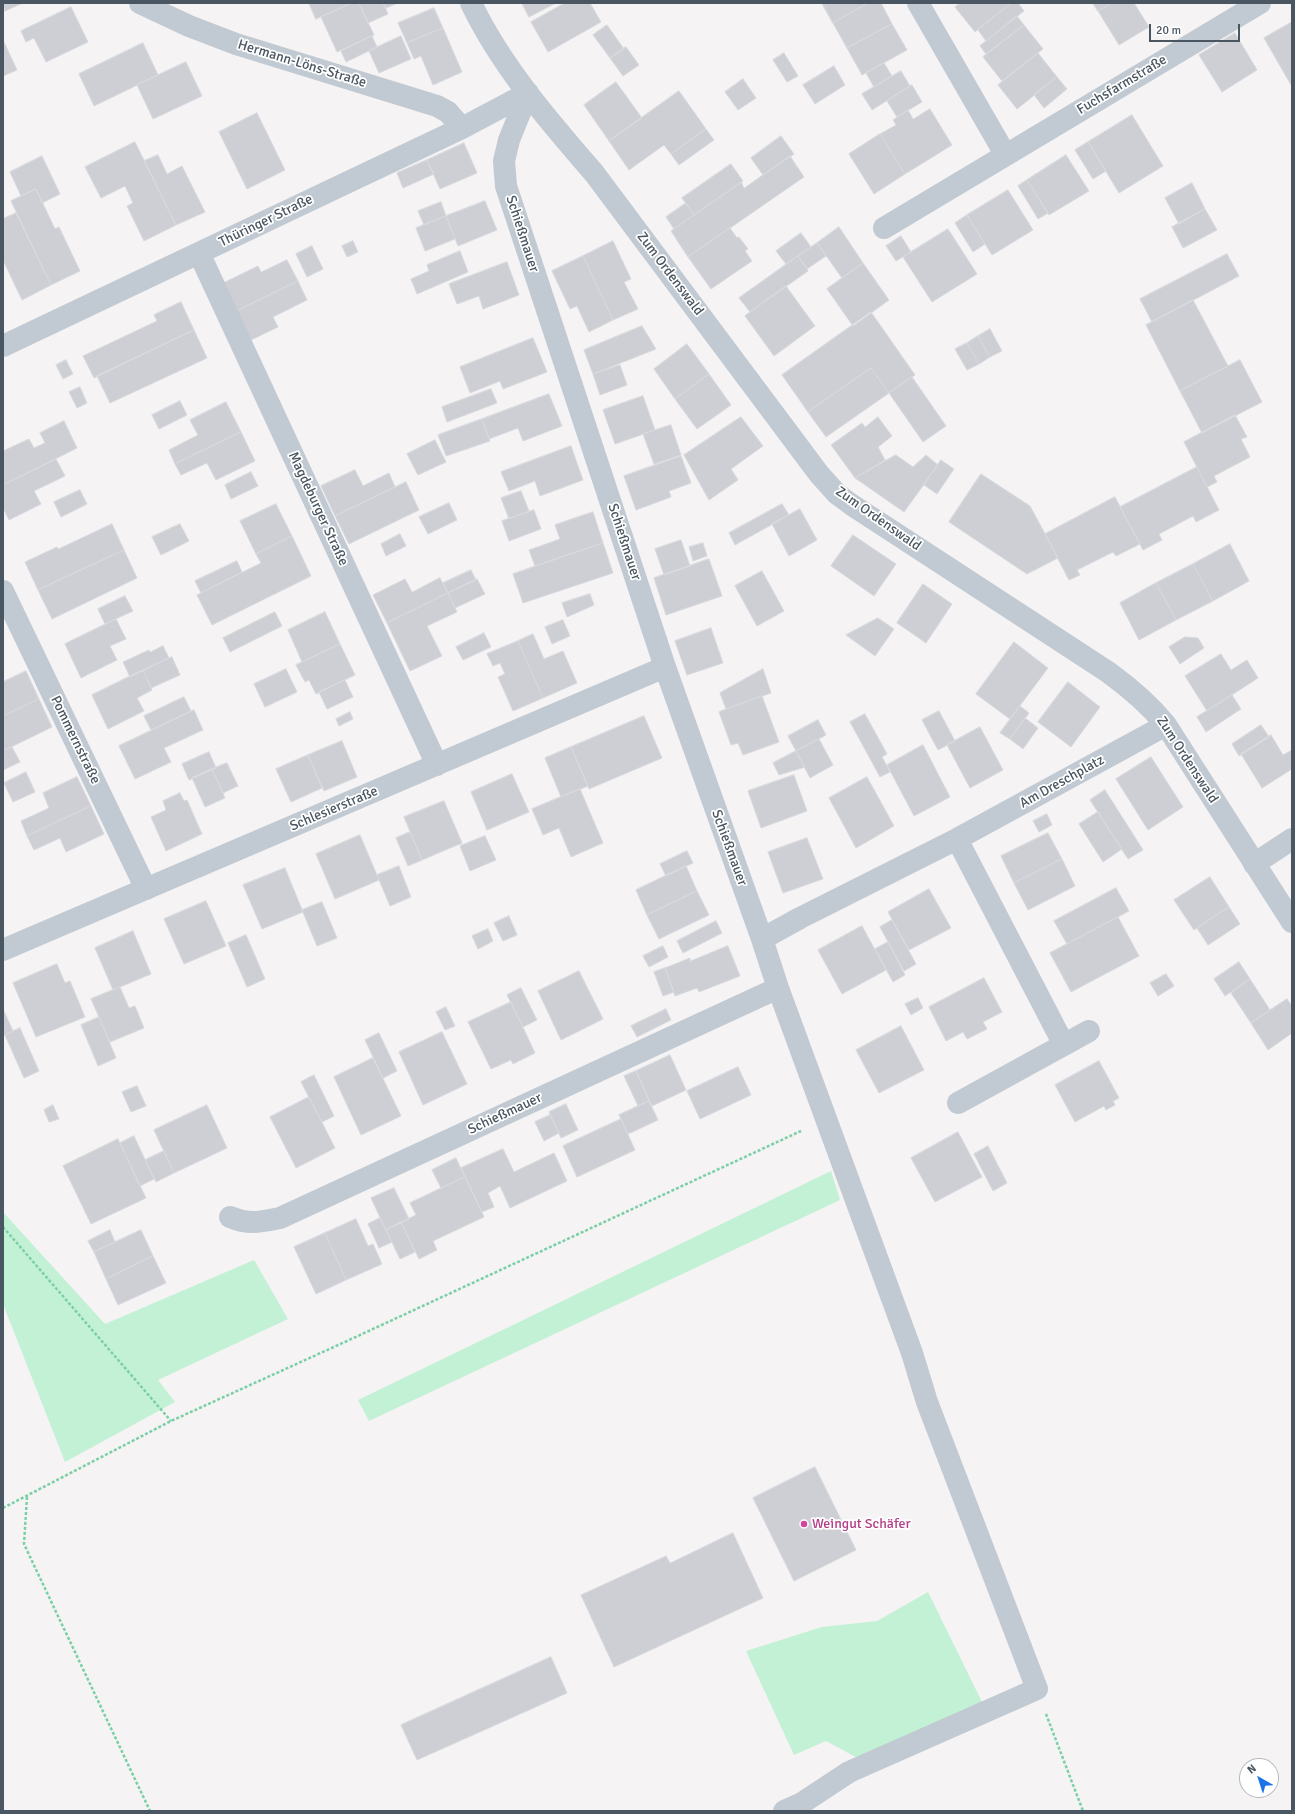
<!DOCTYPE html>
<meta charset="utf-8">
<style>
body{margin:0}
#map{position:relative;width:1295px;height:1814px;overflow:hidden;background:#f5f3f3;font-family:Signika,sans-serif}
canvas{display:block}
.frame{position:absolute;inset:0;border:4px solid #4a5661;pointer-events:none}
.north{position:absolute;left:1239px;top:1758px;width:40px;height:40px;box-sizing:border-box;background:#fff;border:1px solid #b7bbc0;border-radius:50%;rotate:321deg;font-size:11px;font-weight:700;line-height:16px;text-align:center;color:#4a5661}
.north::after{content:'';display:block;margin:auto;width:14px;height:18px;background:#1a73e8;clip-path:polygon(50% 0,100% 100%,50% 72%,0 100%)}
.scale{position:absolute;left:1149px;top:24px;width:91px;height:18px;box-sizing:border-box;border:2px solid #4a5661;border-top:0;padding-left:5px;font-size:12px;line-height:14px;white-space:nowrap;color:#4a5661;-webkit-text-stroke:3px #fff;paint-order:stroke}
</style>
<div id="map">
<canvas width="1295" height="1814"></canvas>
<div class="frame"></div>
<div class="north">N</div>
<div class="scale">20 m</div>
</div>
<script>
const ctx = document.querySelector('canvas').getContext('2d');
ctx.lineJoin = 'round';
function fill(path, color) { ctx.fillStyle = color; ctx.fill(path, 'evenodd'); }
function trace(path, color, width, dash) { ctx.strokeStyle = color; ctx.lineWidth = width; ctx.lineCap = dash ? 'butt' : 'round'; ctx.setLineDash(dash || []); ctx.stroke(path); }
function drawText(font, color, halo, rows, align = 'center') {
  ctx.font = font + ' Signika,sans-serif'; ctx.lineWidth = 3.5; ctx.setLineDash([]); ctx.textBaseline = 'middle'; ctx.strokeStyle = halo; ctx.fillStyle = color; for (const [text, x, y, turn = 0] of rows) {
    ctx.save(); ctx.translate(x, y); ctx.rotate((+turn || 0) * Math.PI / 180); ctx.textAlign = isNaN(turn) ? turn : align; if (halo) ctx.strokeText(text, 0, 0); ctx.fillText(text, 0, 0); ctx.restore();
  }
}
const green = new Path2D(`
 M831,1171l9,29 -471,221 -11,-21z
 M3,1212l102,112 149,-64 34,59 -130,61 17,22 -110,60 -62,-158z
 M928,1592l54,110 -115,61 -41,-22 -32,14 -48,-104 76,-24 55,-6z`);
const building = new Path2D(`
 M3,3h20l-18,8z
 M309,3h43l-36,16z
 M352,3h7l15,32 -37,17 -16,-35z
 M359,3h24l5,11 -20,9z
 M383,3h15l-12,5z
 M522,3h34l-27,14z
 M565,3h25l11,19 -53,30 -17,-30z
 M822,3h46l-35,20z
 M868,3h13l11,21 -45,24 -14,-25z
 M961,3h50l-36,29 -20,-25z
 M1011,3h7l6,8 -38,30 -8,-11z
 M1093,3h19l-14,8z
 M1112,3h22l15,24 -30,18 -21,-34z
 M71,7l17,35 -42,20 -12,-24 -8,4 -5,-11z
 M434,8l9,20 -36,15 -9,-20z
 M1017,16l7,9 -38,29 -6,-8z
 M1292,22v63h-1l-27,-47z
 M892,24l15,26 -45,25 -15,-27z
 M607,25l17,24 -14,9 -17,-23z
 M1024,25l19,24 -41,32 -19,-24z
 M443,28l19,44 -29,13 -12,-29 -7,3 -7,-16z
 M1235,33l22,37 -35,22 -23,-37z
 M372,36l5,11 -31,15 -5,-11z
 M401,36l10,23 -32,14 -10,-22z
 M3,40l14,30 -14,6z
 M143,43l15,32 -64,31 -15,-32z
 M626,47l13,18 -16,11 -13,-18z
 M784,53l14,23 -11,6 -14,-22z
 M1038,53l19,24 -40,32 -19,-24z
 M186,62l16,34 -49,23 -16,-34z
 M884,63l8,13 -18,11 -8,-14z
 M834,66l11,19 -30,19 -12,-19z
 M901,71l9,15 -38,24 -10,-16z
 M1057,77l10,12 -23,19 -10,-13z
 M743,79l13,19 -18,12 -13,-18z
 M616,82l26,36 -33,23 -25,-36z
 M912,85l10,17 -25,15 -10,-16z
 M679,91l27,38 -35,25 -7,-9 -35,25 -20,-29z
 M930,109l22,36 -47,29 -25,-40 16,-9 -3,-5 15,-10 5,9z
 M257,113l28,57 -38,19 -28,-57z
 M1132,115l31,51 -44,27 -31,-51z
 M706,129l8,11 -35,25 -8,-11z
 M880,134l25,40 -31,20 -25,-40z
 M781,136l13,18 -31,21 -12,-17z
 M135,142l41,83 -32,16 -17,-35 6,-3 -8,-17 -24,12 -16,-31z
 M1088,142l18,29 -13,8 -18,-29z
 M464,143l13,30 -37,16 -13,-29z
 M158,155l9,19 15,-8 23,46 -29,13 -32,-64z
 M1066,155l23,36 -40,24 -22,-35z
 M42,156l18,38 -18,9 -6,-14 -15,7 -11,-24z
 M790,156l14,21 -116,80 -17,-26 70,-49 3,6z
 M427,160l7,14 -31,14 -6,-15z
 M731,164l12,17 -49,34 -12,-17z
 M1027,180l21,33 -10,6 -20,-33z
 M1192,183l13,26 -26,15 -14,-26z
 M36,189l19,40 4,-2 21,44 -29,14 -40,-84z
 M1008,190l25,40 -41,25 -25,-40z
 M485,201l12,29 -39,16 -12,-30z
 M441,202l5,14 -22,9 -6,-14z
 M686,203l8,12 -20,14 -8,-12z
 M1205,209l12,21 -34,18 -11,-21z
 M16,213l35,72 -29,15 -19,-40v-41z
 M967,215l18,29 -12,8 -18,-29z
 M446,216l9,23 -30,12 -9,-23z
 M839,227l24,36 -21,15 -25,-35z
 M730,228l7,10 2,-1 9,12 -3,2 7,10 -41,28 -23,-32z
 M948,229l29,45 -45,28 -29,-45z
 M801,233l10,14 -25,17 -10,-13z
 M901,236l10,16 -15,9 -10,-15z
 M353,241l5,11 -11,5 -5,-11z
 M613,241l18,38 -7,3 14,27 -25,11 -30,-64z
 M817,243l9,13 -19,13 -9,-13z
 M312,246l11,23 -16,8 -11,-23z
 M460,251l8,21 -51,22 -6,-15 18,-8 -2,-6z
 M1227,254l12,22 -87,46 -12,-23z
 M583,256l30,64 -24,12 -12,-26 -7,3 -18,-38z
 M798,256l10,15 -58,41 -11,-14z
 M287,260l11,21 -63,31 -14,-28 37,-18 3,6z
 M507,262l12,33 -36,14 -4,-13 -22,8 -8,-20z
 M863,263l26,37 -36,26 -26,-37z
 M298,281l9,19 -34,17 5,10 -29,14 -14,-29z
 M786,286l29,40 -41,30 -29,-40z
 M1193,300l35,66 -48,25 -34,-66z
 M181,302l13,28 -100,48 -11,-22 74,-35 -3,-6z
 M871,312l44,63 -26,18 -18,-25 -63,44 -26,-37z
 M642,326l14,23 -63,25 -9,-24z
 M990,329l12,22 -12,6 -12,-21z
 M194,330l13,28 -97,45 -13,-27z
 M978,336l12,21 -11,7 -12,-21z
 M533,338l14,34 -44,17 -3,-8 -30,12 -10,-26z
 M967,343l12,21 -12,6 -12,-21z
 M687,344l22,30 -34,25 -21,-30z
 M66,360l7,14 -10,5 -7,-14z
 M1240,360l22,42 -60,31 -22,-42z
 M620,365l7,20 -27,10 -7,-21z
 M871,368l18,25 -63,44 -18,-25z
 M709,374l22,31 -34,24 -22,-30z
 M912,377l34,49 -23,16 -34,-49z
 M80,387l7,16 -10,5 -8,-16z
 M491,389l6,14 -50,19 -5,-15z
 M549,394l13,32 -39,15 -5,-13 -29,11 -7,-20z
 M643,396l12,34 -40,14 -12,-34z
 M180,401l7,14 -28,14 -7,-14z
 M226,402l15,30 -66,32 -6,-14 29,-15 -8,-15z
 M1235,415l12,22 -6,2 9,18 -36,19 3,6 -10,5 -23,-45z
 M741,417l22,29 -32,23 7,11 -29,20 -25,-45z
 M878,417l14,19 -14,11 7,13 -30,18 -24,-33 31,-22 3,4z
 M482,419l8,22 -44,15 -8,-21z
 M64,421l13,27 -74,37v-34l26,-12 5,9 11,-5 -5,-10z
 M671,425l10,30 -27,9 -11,-30z
 M241,432l14,29 -39,19 -9,-17 -26,12 -6,-11z
 M435,440l11,22 -28,13 -11,-21z
 M571,446l12,34 -43,16 -5,-15 -26,10 -8,-19z
 M896,455l17,12 13,-12 12,10 -34,47 -49,-34z
 M681,456l10,27 -22,8 2,6 -35,13 -12,-34z
 M56,459l9,17 -31,15 7,13 -32,16 -6,-12v-23z
 M941,460l13,9 -17,25 -13,-9z
 M1197,467l22,43 -23,12 -3,-6 -34,18 3,6 -19,10 -23,-43z
 M355,470l8,16 26,-13 6,14 -60,29 -14,-30z
 M251,472l7,14 -27,13 -6,-14z
 M981,474l49,32 28,52 -31,16 -78,-52z
 M406,482l13,28 -70,34 -14,-28z
 M80,490l7,14 -26,13 -7,-15z
 M521,491l8,20 -20,8 -8,-21z
 M1115,497l25,47 -24,12 -3,-4 -36,18 3,5 -11,5 -24,-46z
 M449,503l8,17 -29,14 -9,-17z
 M276,504l16,32 -36,18 -16,-33z
 M782,504l7,11 -54,30 -6,-12z
 M800,509l17,31 -28,16 -17,-32z
 M534,510l7,19 -32,12 -7,-20z
 M593,512l10,31 -68,23 -6,-16 31,-11 -5,-14z
 M112,524l12,26 -86,40 -13,-28 32,-15 1,2z
 M180,524l9,17 -28,14 -9,-18z
 M400,534l6,12 -20,10 -5,-12z
 M853,535l43,29 -22,32 -43,-30z
 M292,536l19,40 -99,49 -15,-30 64,-32 -5,-9z
 M681,540l9,26 -26,9 -9,-26z
 M603,543l10,30 -90,30 -10,-29z
 M703,543l4,13 -14,5 -4,-14z
 M1230,544l19,37 -36,20 -20,-37z
 M124,550l13,28 -85,41 -14,-29z
 M709,559l13,37 -56,19 -12,-37z
 M237,561l5,11 -41,21 -6,-12z
 M1193,564l20,37 -37,19 -20,-37z
 M471,570l5,10 -28,13 -5,-10z
 M762,571l22,40 -27,15 -22,-40z
 M440,578l8,15 -61,30 -14,-28 32,-16 7,13z
 M477,579l8,15 -30,14 -7,-15z
 M1156,583l20,37 -37,20 -19,-37z
 M923,584l29,20 -26,39 -29,-20z
 M448,593l9,19 -30,14 15,30 -32,15 -23,-48z
 M590,594l4,11 -27,12 -5,-14z
 M125,596l8,15 -28,13 -7,-15z
 M275,612l7,14 -52,26 -7,-14z
 M325,612l15,32 -38,18 -14,-32z
 M878,618l16,11 -19,27 -29,-21z
 M116,619l10,20 -16,7 7,14 -36,18 -16,-34z
 M563,620l7,16 -18,8 -7,-17z
 M711,628l12,35 -36,12 -12,-34z
 M484,633l7,14 -28,13 -7,-13z
 M533,634l11,25 19,-8 14,32 -34,15 -25,-57z
 M1185,637l13,1 6,10 -24,16 -11,-17z
 M518,641l25,57 -30,13 -15,-34 7,-3 -5,-11 -7,3 -6,-12z
 M1014,642l34,26 -38,51 -34,-25z
 M340,644l15,31 -39,19 -7,-14 -4,2 -9,-17z
 M163,646l6,12 -39,19 -7,-15 26,-12 1,2z
 M1221,654l10,16 16,-10 11,18 -51,33 -22,-35z
 M172,657l8,18 -29,13 -8,-18z
 M286,669l11,23 -32,15 -11,-23z
 M763,669l8,24 -45,16 -6,-16z
 M143,670l9,20 -15,8 7,13 -36,18 -16,-34z
 M26,671l13,28 -36,17v-34z
 M345,680l8,17 -26,12 -8,-17z
 M1068,682l32,25 -29,40 -33,-25z
 M1232,695l9,14 -35,23 -9,-15z
 M762,696l17,46 -36,13 -5,-12 -7,2 -12,-33z
 M184,697l7,14 -40,19 -7,-14z
 M39,699l13,28 -49,24v-35z
 M1020,706l9,7 -19,26 -10,-6z
 M194,710l9,20 -39,18 7,14 -36,17 -16,-33z
 M939,711l16,30 -17,9 -16,-30z
 M350,712l3,7 -14,7 -3,-7z
 M865,714l22,40 -5,3 8,15 -10,5 -30,-55z
 M644,716l18,42 -73,31 -18,-42z
 M1025,718l13,10 -15,21 -13,-10z
 M818,720l8,15 -30,16 -8,-15z
 M1261,725l8,12 -30,19 -7,-12z
 M980,727l23,43 -33,18 -23,-43z
 M1271,735l12,20 9,-5v19l-30,19 -21,-34z
 M819,739l14,26 -23,13 -14,-27z
 M342,741l15,36 -33,14 -16,-36z
 M923,745l27,52 -36,19 -27,-51z
 M12,747l8,15 -17,8v-19z
 M571,747l17,39 -27,11 -16,-39z
 M796,751l9,16 -26,8 -6,-12z
 M209,752l7,16 -27,12 -7,-16z
 M308,755l14,33 -31,14 -15,-33z
 M1151,757l32,50 -35,23 -32,-51z
 M227,763l11,23 -15,7 -11,-24z
 M212,769l13,29 -20,9 -13,-29z
 M26,772l9,20 -22,10 -9,-19z
 M512,774l17,38 -42,18 -16,-38z
 M794,775l13,36 -46,17 -13,-37z
 M77,777l14,29 -64,30 -6,-15 28,-13 -6,-15z
 M867,777l27,49 -38,22 -27,-50z
 M580,789l23,54 -32,14 -12,-29 -16,7 -11,-26z
 M1105,790l38,60 -15,9 -38,-59z
 M180,793l4,8 3,-1 15,34 -36,17 -15,-34 15,-7 -3,-9z
 M444,801l18,42 -40,17 -18,-43z
 M91,806l13,28 -38,18 -6,-14 -26,12 -7,-14z
 M1098,812l24,37 -19,13 -24,-38z
 M1047,814l5,11 -13,7 -6,-11z
 M410,832l12,28 -14,6 -12,-28z
 M1048,833l14,26 -48,24 -13,-27z
 M360,835l19,45 -44,19 -19,-45z
 M485,836l11,24 -26,11 -10,-25z
 M807,838l16,41 -40,14 -15,-41z
 M687,851l6,12 -27,13 -6,-12z
 M1062,859l13,27 -47,24 -14,-27z
 M399,866l12,31 -21,9 -13,-31z
 M686,866l11,25 -50,24 -11,-25z
 M285,868l18,44 -41,17 -19,-44z
 M1210,877l19,30 -35,23 -20,-30z
 M1116,888l13,23 -62,33 -13,-23z
 M929,889l22,39 -42,22 -21,-38z
 M697,891l12,24 -50,24 -12,-24z
 M206,901l20,45 -42,18 -20,-45z
 M322,902l15,36 -20,8 -15,-36z
 M1229,907l11,17 -32,21 -11,-17z
 M509,916l8,19 -14,6 -9,-18z
 M1118,917l21,39 -68,36 -21,-39z
 M892,920l24,44 -12,7 -24,-44z
 M716,921l6,12 -39,20 -6,-12z
 M862,926l24,44 -44,24 -24,-44z
 M488,929l5,12 -15,8 -6,-13z
 M133,931l18,43 -38,16 -18,-42z
 M246,935l19,44 -18,8 -19,-44z
 M888,942l17,33 -12,7 -18,-33z
 M663,946l5,11 -19,10 -6,-11z
 M728,946l12,30 -41,16 -2,-4 -22,8 -10,-28 25,-10v3z
 M1239,962l11,17 -25,17 -11,-17z
 M57,964l8,19 5,-2 15,36 -49,20 -23,-54z
 M665,968l9,24 -11,4 -9,-24z
 M579,971l24,48 -42,21 -23,-49z
 M1166,974l8,12 -16,10 -8,-13z
 M984,978l18,34 -19,10 4,7 -20,10 -4,-7 -17,9 -17,-34z
 M1250,979l20,31 -19,13 -20,-30z
 M120,987l9,21 6,-2 9,22 -34,14 -19,-43z
 M521,988l16,32 -14,7 -16,-32z
 M918,998l5,10 -12,7 -6,-11z
 M1287,999l5,7v27l-24,17 -17,-27z
 M511,1002l24,51 -22,11 -2,-4 -20,9 -23,-47z
 M446,1007l9,19 -10,4 -9,-18z
 M3,1009l10,22 -10,5z
 M666,1009l5,11 -34,17 -6,-11z
 M99,1017l17,41 -18,8 -17,-41z
 M901,1026l23,44 -45,23 -23,-43z
 M20,1028l19,43 -15,7 -19,-43z
 M442,1032l25,52 -44,21 -24,-53z
 M379,1033l18,38 -14,7 -18,-38z
 M670,1055l16,35 -34,16 -16,-35z
 M373,1058l28,58 -40,19 -27,-58z
 M1099,1061l20,37 -6,3 2,4 -9,5 -2,-4 -29,16 -20,-37z
 M738,1067l13,28 -51,24 -13,-28z
 M636,1071l13,30 -11,5 -14,-30z
 M314,1075l20,41 -12,6 -21,-40z
 M137,1086l9,20 -15,6 -9,-20z
 M309,1097l26,51 -39,20 -26,-51z
 M649,1101l9,19 -30,14 -9,-19z
 M566,1104l12,26 -17,8 -12,-26z
 M53,1105l6,14 -10,3 -5,-12z
 M207,1105l20,43 -53,25 -20,-43z
 M550,1115l9,18 -15,8 -9,-19z
 M621,1119l14,31 -58,27 -14,-31z
 M958,1132l24,45 -47,25 -24,-44z
 M134,1136l20,43 -14,7 -20,-43z
 M118,1139l28,59 -55,26 -28,-58z
 M988,1146l19,37 -14,8 -19,-37z
 M503,1149l11,23 40,-19 13,28 -57,27 -10,-22 -12,7 6,14 -12,5 -21,-44z
 M164,1151l10,22 -18,9 -11,-22z
 M456,1158l9,19 -24,11 -9,-18z
 M465,1177l19,40 -51,24 4,9 -18,9 -18,-37 15,-7 -6,-12z
 M394,1188l15,31 -23,11 -15,-32z
 M380,1218l12,24 -13,6 -11,-24z
 M356,1219l12,27 5,-2 9,20 -36,16 -21,-47z
 M401,1222l14,30 -15,7 -14,-29z
 M110,1230l5,12 -21,10 -6,-11z
 M141,1230l12,26 -47,23 -12,-27z
 M325,1233l21,47 -30,14 -22,-47z
 M153,1256l13,27 -48,22 -12,-26z
 M815,1467l41,83 -62,31 -41,-83z
 M733,1533l30,65 -149,69 -33,-72 85,-39 4,7z
 M551,1657l16,36 -150,67 -16,-35z`);
const path = new Path2D(`
 M3,1227l168,194
 M27,1497l-3,47 126,267
 M3,1508l168,-87 176,-80 454,-210
 M1046,1714l37,97`);
const minor = new Path2D(`
 M140,3l49,23 47,18 201,62 11,6 14,16
 M471,3c30,63 78,118 123,170l225,301 18,20 15,11 256,167c22,16 41,32 58,53l126,197
 M918,3l87,151
 M528,93l-19,47 -5,21 2,25 159,481 97,272 16,49 134,365 15,49 110,287 -188,83 -47,31 -18,8
 M884,228l376,-225
 M199,253l238,512
 M3,346l459,-218 66,-35
 M3,591l143,298
 M957,839l107,206
 M1254,864l38,-25
 M762,939l38,-21 157,-79 209,-114
 M3,950l662,-283
 M958,1103l131,-72
 M230,1217c19,8 30,5 50,1l498,-230`);
const markers = [
 [804,1524,4,"#d1479c"]
];
const streetNames = [
 ["Hermann-Löns-Straße",302,64,17],
 ["Fuchsfarmstraße",1122,85,-31],
 ["Thüringer Straße",266,221,-26],
 ["Schießmauer",522,234,72],
 ["Zum Ordenswald",670,274,53],
 ["Magdeburger Straße",318,509,65],
 ["Zum Ordenswald",878,519,35],
 ["Schießmauer",624,542,72],
 ["Pommernstraße",75,740,64],
 ["Zum Ordenswald",1187,760,57],
 ["Am Dreschplatz",1062,782,-29],
 ["Schlesierstraße",334,809,-23],
 ["Schießmauer",729,848,70],
 ["Schießmauer",505,1114,-25]
];
const hotelNames = [
 ["Weingut Schäfer",812,1524]
];
fill(green, '#c3f1d5');
fill(building, '#cdcfd5');
trace(building, '#d7d9de', 1);
trace(path, '#7ad0a6', 2.5, [3, 2]);
trace(minor, '#c1cad2', 22);
for (const [x, y, r, color] of markers) { const dot = new Path2D(); dot.arc(x, y, r, 0, 2 * Math.PI); ctx.fillStyle = color; ctx.fill(dot); trace(dot, '#fff', 1.5); }
drawText('14px', '#4a5661', '#fff', streetNames);
drawText('14px', '#b23c85', '#fff', hotelNames, 'left');
</script>
